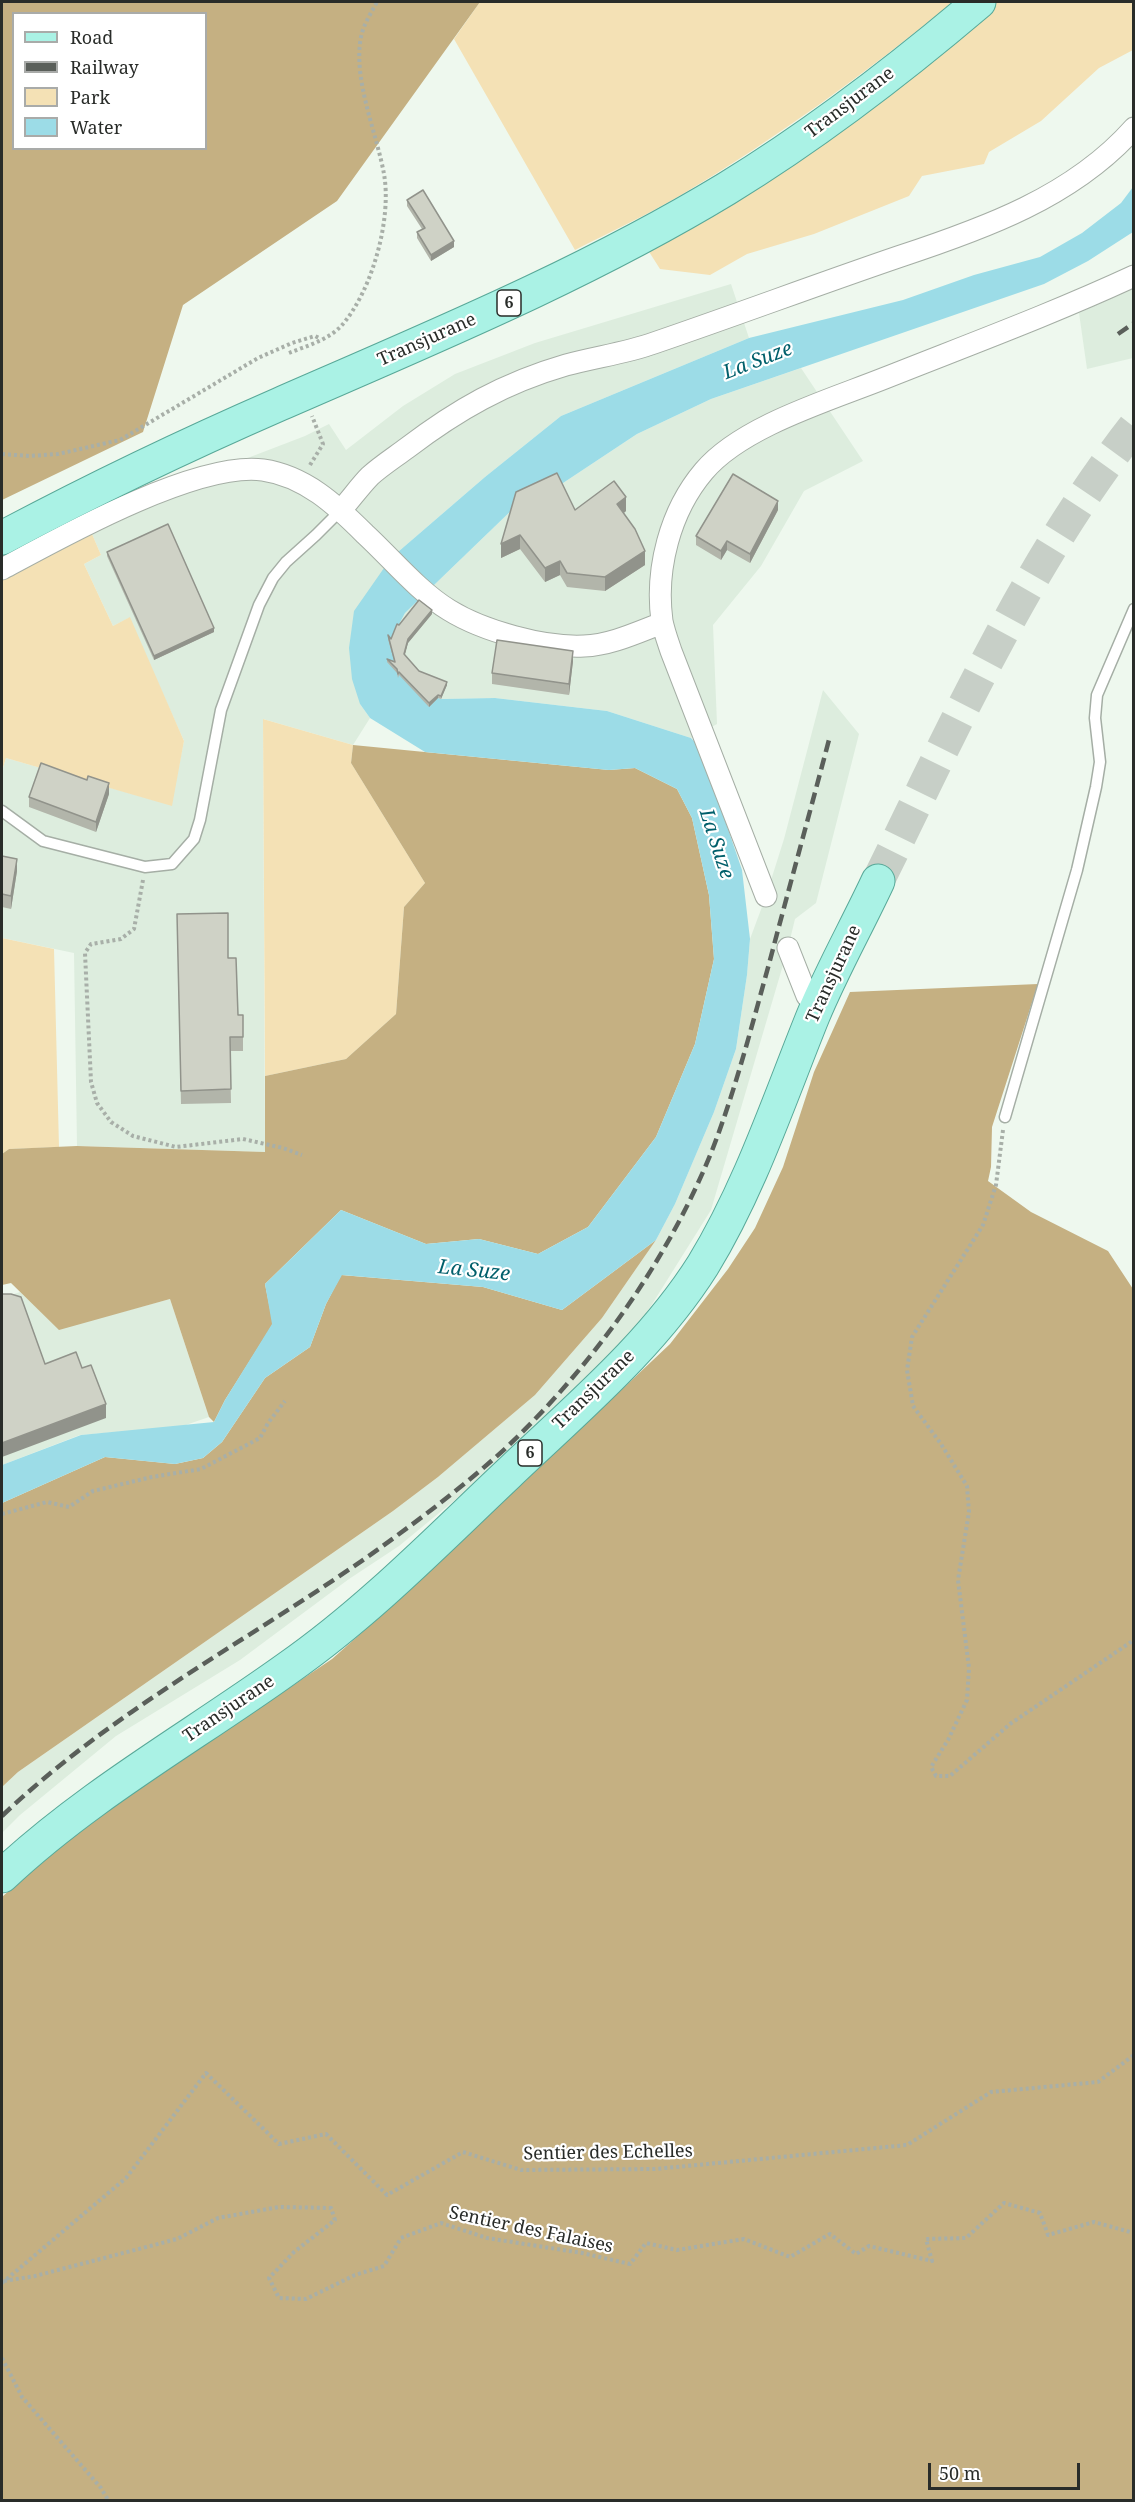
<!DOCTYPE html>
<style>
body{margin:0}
#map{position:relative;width:1135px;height:2502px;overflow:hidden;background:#eef8ee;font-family:"Noto Serif",serif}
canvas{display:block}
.frame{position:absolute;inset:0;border:3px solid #292c29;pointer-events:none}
.legend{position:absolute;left:12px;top:12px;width:195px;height:138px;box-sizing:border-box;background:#fff;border:2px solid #a9aba9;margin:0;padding:8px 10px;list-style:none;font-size:18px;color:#292c29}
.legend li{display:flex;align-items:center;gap:12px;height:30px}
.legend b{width:30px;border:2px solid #a9aba9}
.scale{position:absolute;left:928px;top:2463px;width:152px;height:27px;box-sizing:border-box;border:3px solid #292c29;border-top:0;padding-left:8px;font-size:18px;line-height:21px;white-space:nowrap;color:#292c29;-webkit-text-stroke:4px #fff;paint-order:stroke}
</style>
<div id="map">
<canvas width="1135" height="2502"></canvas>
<div class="frame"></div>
<ul class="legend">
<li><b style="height:8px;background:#aaf2e5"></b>Road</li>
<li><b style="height:8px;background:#5a5f5a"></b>Railway</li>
<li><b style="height:16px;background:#f4e1b5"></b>Park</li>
<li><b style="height:16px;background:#9cdce7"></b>Water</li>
</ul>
<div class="scale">50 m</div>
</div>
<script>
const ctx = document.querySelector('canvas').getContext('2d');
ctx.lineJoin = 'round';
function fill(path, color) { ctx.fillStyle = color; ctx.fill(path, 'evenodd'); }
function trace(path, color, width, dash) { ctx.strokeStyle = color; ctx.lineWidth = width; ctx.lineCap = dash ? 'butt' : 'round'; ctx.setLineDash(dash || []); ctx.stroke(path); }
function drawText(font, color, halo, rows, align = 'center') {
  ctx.font = font + ' "Noto Serif",serif'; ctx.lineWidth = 4.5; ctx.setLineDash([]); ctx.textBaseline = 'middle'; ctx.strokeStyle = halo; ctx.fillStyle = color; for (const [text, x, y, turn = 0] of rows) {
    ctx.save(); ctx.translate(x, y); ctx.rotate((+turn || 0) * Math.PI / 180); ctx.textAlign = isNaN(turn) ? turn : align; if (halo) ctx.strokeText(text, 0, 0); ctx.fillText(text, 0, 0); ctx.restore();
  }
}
const built = new Path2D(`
 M731,284l18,54 -188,78 -76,61 -94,81 -31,146 10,14 -17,27 -90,-26 2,433 -188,-6 -3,-193 -72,-15v-167l4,-13 165,47 13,-64 -55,-123 -16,8 -29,-62 17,-9 -15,-35 219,-84 24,-12 17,26 57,-44 52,-32 80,-31z
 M1133,288v70l-46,11 -8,-56z
 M801,368l62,93 -59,30 -43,75 -48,59 4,99 -26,14 -84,-27 -112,-13 -54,1 -29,-11 -15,-15 -6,-24 6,-21 8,-15 111,-107 41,-19 80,-53 74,-35z
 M823,690l36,44 -43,169 -21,16 -7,29 -77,262 -77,123 -127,124 -108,89 -50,33 -109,81 -124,76 -96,79 -18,18v-46l16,-15 375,-261 45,-34 97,-82 67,-77 54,-78 19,-36 39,-92 22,-63 11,-74 3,-36 16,-43 18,-57z
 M20,1292l39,37 111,-30 39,118 -29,10 -100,8 -78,30v-167z`);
const green = new Path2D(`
 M480,2h473c-86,70 -176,136 -272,193 -34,20 -71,37 -106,55l-121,-211z
 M997,2h136v48l-34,18 -58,53 -52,31 -5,12 -62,12 -13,20 -95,38 -67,20 -37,21 -50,-6 -14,-22 308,-209z
 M86,520l15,35 -17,9 29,62 17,-9 54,124 -12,65 -166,-48 -4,13v-203z
 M263,719l90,26 -2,18 74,120 -21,24 -8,107 -50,45 -81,17z
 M2,938l52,11 5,198 -50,2 -7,5z`);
const forest = new Path2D(`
 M2,2h478l-143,199 -154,104 -40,127 -141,68zM14,14h192v134h-192z
 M353,745l256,25 26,-2 42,21 15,29 17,77 5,64 -19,85 -39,93 -68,90 -50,27 -59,-15 -53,5 -85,-34 -76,74 8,40 -48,76 -11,22 -5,-5 -39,-118 -111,31 -48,-47 -9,2v-131l7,-5 68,-3 188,6v-76l81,-17 50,-45 8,-107 21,-24 -74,-120z
 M1038,984l-46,143 -1,40 -3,14 43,31 77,39 25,38v1211h-1131v-603l52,-46 47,-36 231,-156 69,-61 269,-254 58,-75 27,-41 28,-61 31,-95 36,-80z
 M656,1240l-54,78 -67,77 -97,82 -45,34 -375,261 -16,15v-284l103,-46 70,7 28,-6 19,-16 43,-64 45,-31 16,-43 15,-29 142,12 79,23z`);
const water = new Path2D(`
 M1133,187v45l-45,29 -44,23 -333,115 -74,35 -80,53 -41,19 -111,107 -8,15 15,60 29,11 54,-1 112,13 84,27 9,9 42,123 8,69 -3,36 -11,74 -22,63 -39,92 -19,36 -94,70 -79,-23 -141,-12 -16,29 -16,43 -45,31 -43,64 -19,16 -28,6 -70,-7 -103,46v-38l79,-30 133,-13 11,-22 47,-76 -7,-40 76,-74 85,34 53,-5 59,15 50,-27 68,-90 39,-93 19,-85 -5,-64 -17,-77 -15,-29 -42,-21 -26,2 -184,-18 -55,-34 -10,-14 -8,-25 -3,-31 5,-37 37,-53 94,-81 76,-61 188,-78 154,-38 71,-25 66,-18 42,-24 39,-30z`);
const primaryTunnel = new Path2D(`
 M878,881c77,-156 148,-316 256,-454`);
const path = new Path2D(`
 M289,353c17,-7 40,-13 53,-28 30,-34 50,-106 42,-151 -7,-39 -29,-90 -24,-130 1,-16 10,-29 17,-42
 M2,454l27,2 29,-2 62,-14 138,-82 34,-15 23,-7 6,3
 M310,465l13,-21 -11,-28
 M143,880l-9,49 -13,10 -30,5 -6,9 6,129 6,21 14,19 22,14 43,11 67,-8 40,9 19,7
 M1003,1130l-7,55 -13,40 -71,112 -5,33 6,36 28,38 26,42 2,26 -11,68 11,88 -2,32 -19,40 -17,27 5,9h14l60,-52 124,-84
 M2,1514l45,-12 22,5 24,-16 59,-14 49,-8 59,-31 8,-15 17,-22
 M4,2281l31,-5 142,-37 41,-21 61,-11 52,1 4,12 -41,32 -25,26 10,20 27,1 49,-24 29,-9 17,-28 40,-15 46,15 95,15 48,11 16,-21 31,7 67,-11 46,18 40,-23 26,20 13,-8 63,15 -6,-22 40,-1 38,-35 36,10 8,22 46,-13 40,11
 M2,2283l124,-105 80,-105 73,71 47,-10 61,61 76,-43 58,18 134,-1 252,-24 84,-53 107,-10 36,-27
 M2,2358l20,39 79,91 7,12`);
const lane = new Path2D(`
 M2,811l41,30 102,26 27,-3 22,-25 6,-19 21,-110 38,-105 14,-27 13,-16 30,-27 25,-25
 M1005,1117l72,-247 19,-83 4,-25 -5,-44 2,-23 37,-86`);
const street = new Path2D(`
 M341,510c10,-11 19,-24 29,-34 11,-10 25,-19 37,-28 50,-38 97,-65 159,-83 29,-8 60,-12 88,-22 82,-28 162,-58 244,-86 85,-28 175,-60 236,-129
 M2,569c59,-32 195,-108 261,-99 42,6 73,35 102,64 27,25 53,57 84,76 34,21 95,38 135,36 27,-1 54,-14 78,-23
 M766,896l-95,-245c-3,-9 -7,-20 -9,-30 -7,-52 8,-110 42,-150 38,-45 126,-71 181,-93 83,-33 167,-64 249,-102
 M788,948l19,48`);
const primary = new Path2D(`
 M2,538c90,-48 184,-93 278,-134 151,-66 304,-129 446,-215 90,-55 173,-119 253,-187
 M2,1876c86,-81 190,-139 286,-208 80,-56 149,-127 220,-194 68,-65 144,-128 195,-209 47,-77 76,-165 110,-249 19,-46 44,-90 65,-135`);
const rail = new Path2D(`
 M1118,334l16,-11
 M2,1816c113,-108 252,-178 378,-268 44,-32 88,-65 128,-102 86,-82 161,-187 205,-298 23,-60 39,-123 56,-184 20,-76 41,-152 61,-228`);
const wall = new Path2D(`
 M407,200l47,47 -23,14 -14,-23v-6l5,-3 -15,-23z
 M575,510l51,1 -2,2 21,52 -40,26 -38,-4 -7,-12 -15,7 -25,-33 -19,9v-14z
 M778,510l-28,53 -23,-13 -6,10 -25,-15v-9z
 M107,552l107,80 -60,28 -47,-104z
 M432,614l-24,29 -3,12 14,16 28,14 -6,14 -3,-1 -9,9 -30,-32 -1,3 -1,-5 -10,-11v-3l7,2 -6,-22v-4l3,4z
 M573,661l-4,34 -77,-11v-11z
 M109,794l-13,38 -67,-25v-10z
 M2,856l15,15 -6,38 -9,-2z
 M177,914l51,44 10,57 5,22v14h-13l1,52 -50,1z`);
const shadedWall = new Path2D(`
 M454,241v6l-23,14v-6z
 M626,497v14l-9,7v-14z
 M778,501v9l-28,53v-9z
 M520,535v14l-19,9v-14z
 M727,541v9l-6,10v-9z
 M645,551v14l-40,26v-14z
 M560,561v14l-15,7v-14z
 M432,610v4l-24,29 -4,14v-3l4,-15z
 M214,628v4l-60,28v-4z
 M573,651v10l-4,34v-11z
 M447,682v3l-6,14v-3z
 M438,695v3l-9,9v-4z
 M109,783v11l-13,38v-10z
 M17,859v12l-6,38v-13z
 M106,1404v14l-104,39v-14z`);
const building = new Path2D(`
 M423,190l31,51 -23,14 -14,-23 8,-4 -18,-28z
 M557,473l18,37 39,-29 12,16 -9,7 18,25 10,22 -40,26 -38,-4 -7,-12 -15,7 -25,-33 -19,9 15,-52z
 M733,474l45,27 -28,53 -23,-13 -6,10 -25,-15z
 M168,524l46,104 -60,28 -47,-104z
 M419,600l13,10 -24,29 -4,15 15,17 28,11 -6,14 -3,-1 -9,8 -30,-31 -1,2 -1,-5 -10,-10 8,3 -7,-27 3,4 6,-15 2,1z
 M497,640l76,11 -4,33 -77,-11z
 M41,763l46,17 1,-4 21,7 -13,39 -67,-25z
 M2,856l15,3 -6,37 -9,-2z
 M228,913v45h8l2,57h5v22h-13l1,52 -50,2 -4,-177z
 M2,1294h9l10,3 24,67 31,-12 6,16 9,-3 15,39 -104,39z`);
const shields = [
 [509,303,24],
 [530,1453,24]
];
const shieldNames = [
 ["6",509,303],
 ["6",530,1453]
];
const streetNames = [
 ["Transjurane",850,103,-37],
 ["Transjurane",427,340,-24],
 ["Transjurane",834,974,-65],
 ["Transjurane",594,1390,-44],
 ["Transjurane",229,1709,-34],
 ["Sentier des Echelles",608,2153,-1],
 ["Sentier des Falaises",531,2230,12]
];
const waterNames = [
 ["La Suze",758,361,-21],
 ["La Suze",716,844,72],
 ["La Suze",474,1271,6]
];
fill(built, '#ddedde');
fill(green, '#f4e1b5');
fill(forest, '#c5b082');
fill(water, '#9cdce7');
trace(primaryTunnel, '#c7cfc7', 33, [33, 16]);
trace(lane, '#a5aea5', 13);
trace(street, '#a5aea5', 23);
trace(primary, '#58a898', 35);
trace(path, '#a8afa8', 4, [3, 3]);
trace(lane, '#fff', 10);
trace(street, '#fff', 21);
trace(primary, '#aaf2e5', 33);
trace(rail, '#5a5f5a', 4.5, [12, 6]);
fill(wall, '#b2b5aa');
fill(shadedWall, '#91938b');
fill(building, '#cfd2c6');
trace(building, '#91938b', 1.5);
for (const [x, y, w] of shields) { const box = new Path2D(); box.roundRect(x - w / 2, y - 13, w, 26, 4.5); ctx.fillStyle = '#fff'; ctx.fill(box); trace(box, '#292c29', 1.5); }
drawText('bold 16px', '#292c29', null, shieldNames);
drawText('18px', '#292c29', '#fff', streetNames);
drawText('italic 20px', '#005f6b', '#fff', waterNames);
</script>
